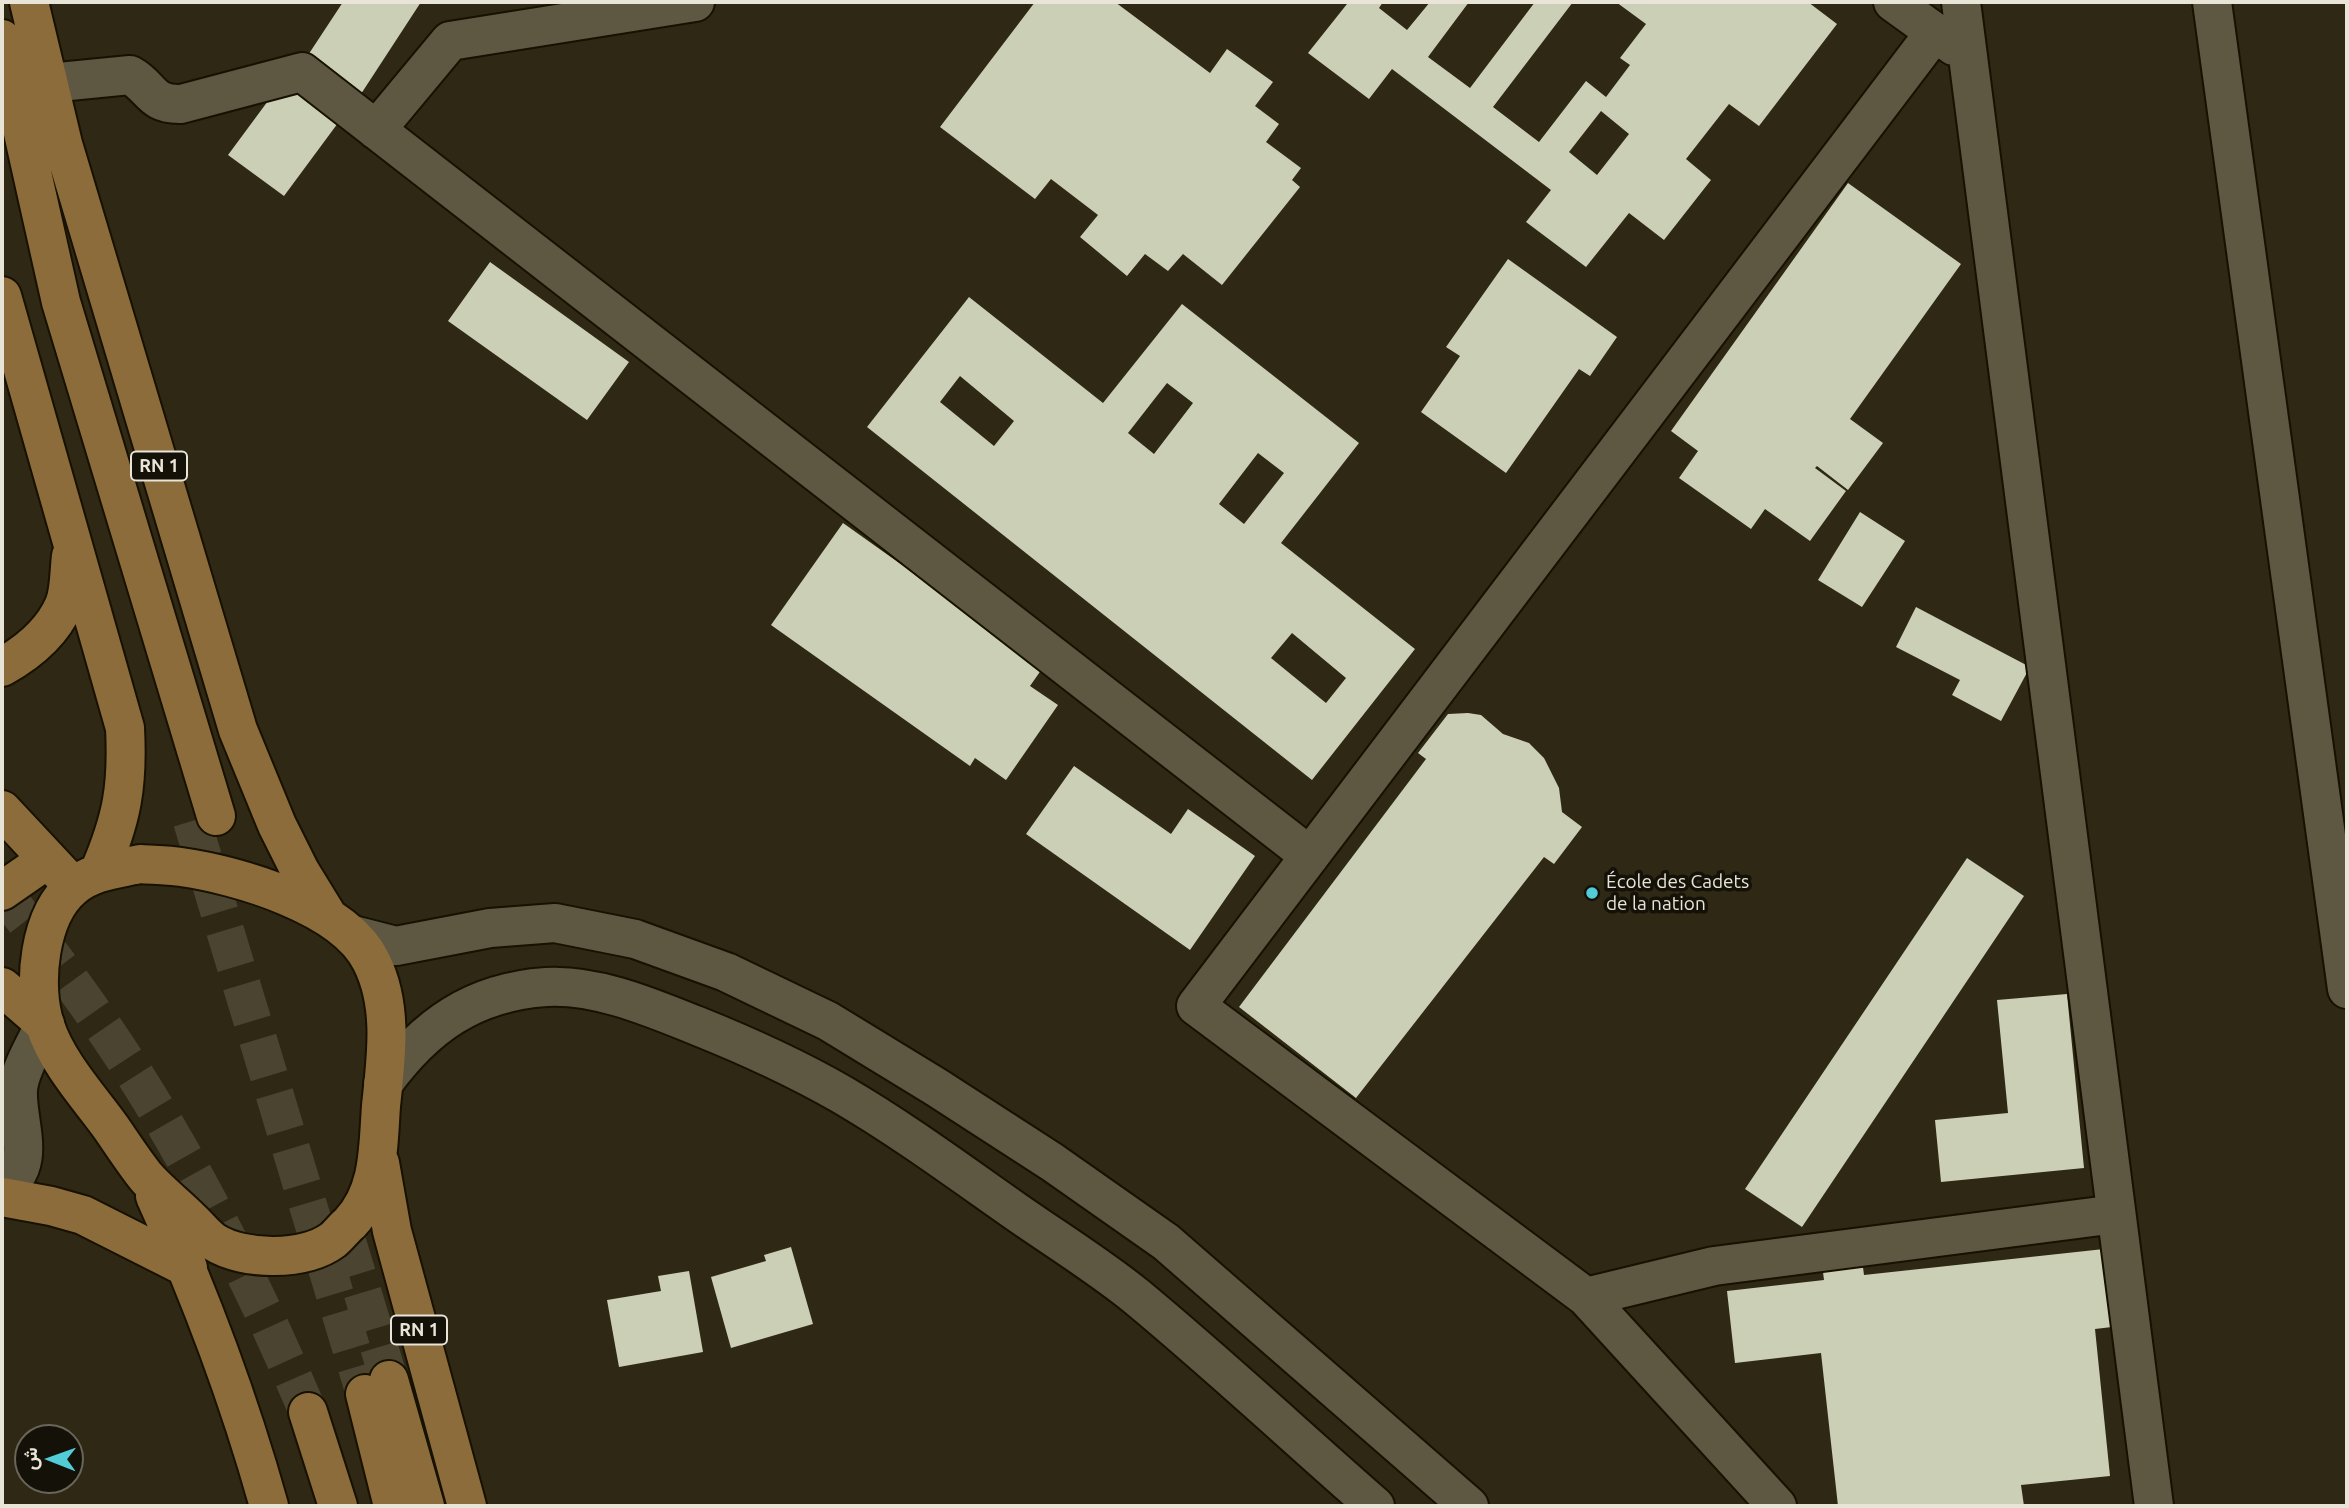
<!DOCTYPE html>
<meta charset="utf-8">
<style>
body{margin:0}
#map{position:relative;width:2349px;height:1508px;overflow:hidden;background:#2f2814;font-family:Ubuntu,Vazirmatn,sans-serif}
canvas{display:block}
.frame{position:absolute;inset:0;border:4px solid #e8e4d7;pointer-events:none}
.north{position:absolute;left:14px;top:1424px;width:70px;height:70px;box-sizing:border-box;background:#141108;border:2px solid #69655b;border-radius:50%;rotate:271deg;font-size:19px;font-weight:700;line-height:28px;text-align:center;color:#e8e4d7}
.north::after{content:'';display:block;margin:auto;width:24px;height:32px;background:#52ccd6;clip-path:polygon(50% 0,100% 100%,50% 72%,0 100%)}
</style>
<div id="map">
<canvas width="2349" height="1508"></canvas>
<div class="frame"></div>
<div class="north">ش</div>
</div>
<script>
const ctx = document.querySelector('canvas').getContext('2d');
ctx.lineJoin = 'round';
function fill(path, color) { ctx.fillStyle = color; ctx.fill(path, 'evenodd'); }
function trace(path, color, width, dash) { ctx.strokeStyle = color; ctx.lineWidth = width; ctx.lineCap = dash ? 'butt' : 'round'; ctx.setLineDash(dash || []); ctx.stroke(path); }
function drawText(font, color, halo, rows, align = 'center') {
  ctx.font = font + ' Ubuntu,sans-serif'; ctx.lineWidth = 7; ctx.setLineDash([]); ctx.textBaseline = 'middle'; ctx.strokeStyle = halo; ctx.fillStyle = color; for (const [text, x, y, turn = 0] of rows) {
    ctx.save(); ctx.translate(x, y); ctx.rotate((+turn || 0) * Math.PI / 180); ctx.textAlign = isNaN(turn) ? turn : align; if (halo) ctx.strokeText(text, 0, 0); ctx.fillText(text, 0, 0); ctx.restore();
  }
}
const building = new Path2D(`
 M343,2h78l-77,118 -55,-36z
 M1035,2h80l95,71 17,-24 46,33 -18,24 24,18 -13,18 35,26 -9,12 8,7 -78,98 -39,-31 -15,17 -23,-17 -18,22 -47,-39 18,-22 -47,-36 -16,20 -95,-72z
 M1345,2h38l-4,6 28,22 23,-28h39l-41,55 42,31 65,-86h38l-80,105 46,35 47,-61 20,16 24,-32 -10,-7 26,-34 -30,-22h192l29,22 -78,102 -30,-22 -43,55 25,21 -47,60 -35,-27 -43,54 -60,-45 25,-32 -159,-121 -23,30 -61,-46 39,-49zM1601,111l28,23 -32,41 -28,-23z
 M282,82l56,41 -54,73 -56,-41z
 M1848,183l113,81 -111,155 33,24 -35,47 -31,-24 -2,2 31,23 -36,50 -45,-32 -14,20 -72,-51 19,-27 -27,-20z
 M1508,259l109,78 -27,39 -11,-7 -73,104 -85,-61 39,-56 -14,-9z
 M490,262l139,100 -42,58 -139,-99z
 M969,297l134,106 79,-99 177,139 -78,100 134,106 -103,131 -445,-353zM960,376l54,45 -20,25 -54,-44zM1167,383l26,20 -39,51 -26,-21zM1258,453l26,20 -40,51 -25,-20zM1292,633l54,45 -20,25 -55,-45z
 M1860,512l45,29 -43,66 -44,-27z
 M843,523l201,143 -14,20 28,19 -52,75 -31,-22 -5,8 -199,-141z
 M1916,607l114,60 -29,54 -49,-26 8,-15 -64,-33z
 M1468,713l13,2 22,19 26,9 15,15 15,30 3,24 20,15 -28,37 -10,-7 -188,241 -117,-91 187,-248 -8,-6 30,-39z
 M1074,766l97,68 17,-25 67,47 -65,94 -164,-116z
 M1967,858l57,38 -222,331 -57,-38z
 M2067,994l17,174 -143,14 -6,-62 73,-7 -11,-113z
 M791,1247l22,77 -82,24 -20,-71 55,-16 -2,-6z
 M2104,1249l8,78 -17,2 15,147 -89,9 3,21h-186l-17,-153 -86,10 -8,-72 97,-11 -3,-24 40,-4 3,23z
 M689,1271l14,81 -84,15 -12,-67 54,-9 -3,-15z`);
const majorTunnel = new Path2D(`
 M192,821l173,573
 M2,891c59,75 116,152 164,235 54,92 100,188 142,286
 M346,1238l43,142`);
const minor = new Path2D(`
 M1893,2l61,44
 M1961,2l193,1504
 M2212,2l135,987
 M49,83l81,-8c22,12 20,30 51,29l121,-32 1008,784
 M376,130l74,-89 245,-39
 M353,935l43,11 94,-18 65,-5 80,16 91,33 102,49 108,66 116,75 114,80 303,264
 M383,1084c42,-58 90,-92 163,-97 50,-3 104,20 149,38 50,20 99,42 146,69 60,35 117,77 174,117 40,28 84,55 122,86 81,67 159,140 238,209
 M2,1187c37,-20 14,-65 16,-97 1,-20 18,-47 27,-66
 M1586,1297l128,-31 402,-52
 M1777,1506l-191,-209 -390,-291 739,-974`);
const major = new Path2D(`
 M29,2l34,142 175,586 39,95 23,46 27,44
 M2,39l59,263 155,514
 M2,296l123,432c3,58 -3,91 -26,144
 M2,667c25,-14 50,-34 62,-62 6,-14 5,-34 7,-49
 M2,810l71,76
 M140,864c13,1 27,1 41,3 57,8 163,39 190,94 23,45 15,97 10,145 -3,41 -1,85 -31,117 -6,5 -11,12 -17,17 -28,21 -89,21 -119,2 -9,-6 -17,-17 -25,-24 -14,-14 -30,-26 -43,-41 -12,-15 -23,-32 -34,-48 -23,-32 -55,-66 -67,-104 -13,-40 -6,-110 28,-138 19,-16 44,-18 67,-23z
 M2,891l46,-32
 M2,987l43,37
 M380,1163l12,68 75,275
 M155,1196c46,101 84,203 114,310
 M2,1197l49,9 32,9 105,53
 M389,1380l36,126
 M365,1394l28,112
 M308,1412l30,94`);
const markers = [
 [1592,893,7,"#52ccd6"]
];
const shields = [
 [159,466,56],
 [419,1330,56]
];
const shieldNames = [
 ["RN 1",159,466],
 ["RN 1",419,1330]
];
const poiNames = [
 ["École des Cadets",1606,882],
 ["de la nation",1606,904]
];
fill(building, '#cbcfb5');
trace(majorTunnel, '#4b4431', 38, [38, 19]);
trace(minor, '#171101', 42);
trace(major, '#171101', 42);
trace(minor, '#5e5741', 38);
trace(major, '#8d6c3c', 38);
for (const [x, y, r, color] of markers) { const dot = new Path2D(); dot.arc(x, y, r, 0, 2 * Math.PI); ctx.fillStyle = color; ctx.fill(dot); trace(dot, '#141108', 2.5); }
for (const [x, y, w] of shields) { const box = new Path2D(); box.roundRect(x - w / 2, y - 14.5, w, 29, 5); ctx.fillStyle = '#141108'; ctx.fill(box); trace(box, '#e8e4d7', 2); }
drawText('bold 18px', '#e8e4d7', null, shieldNames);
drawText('19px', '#e8e4d7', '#141108', poiNames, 'left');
</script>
